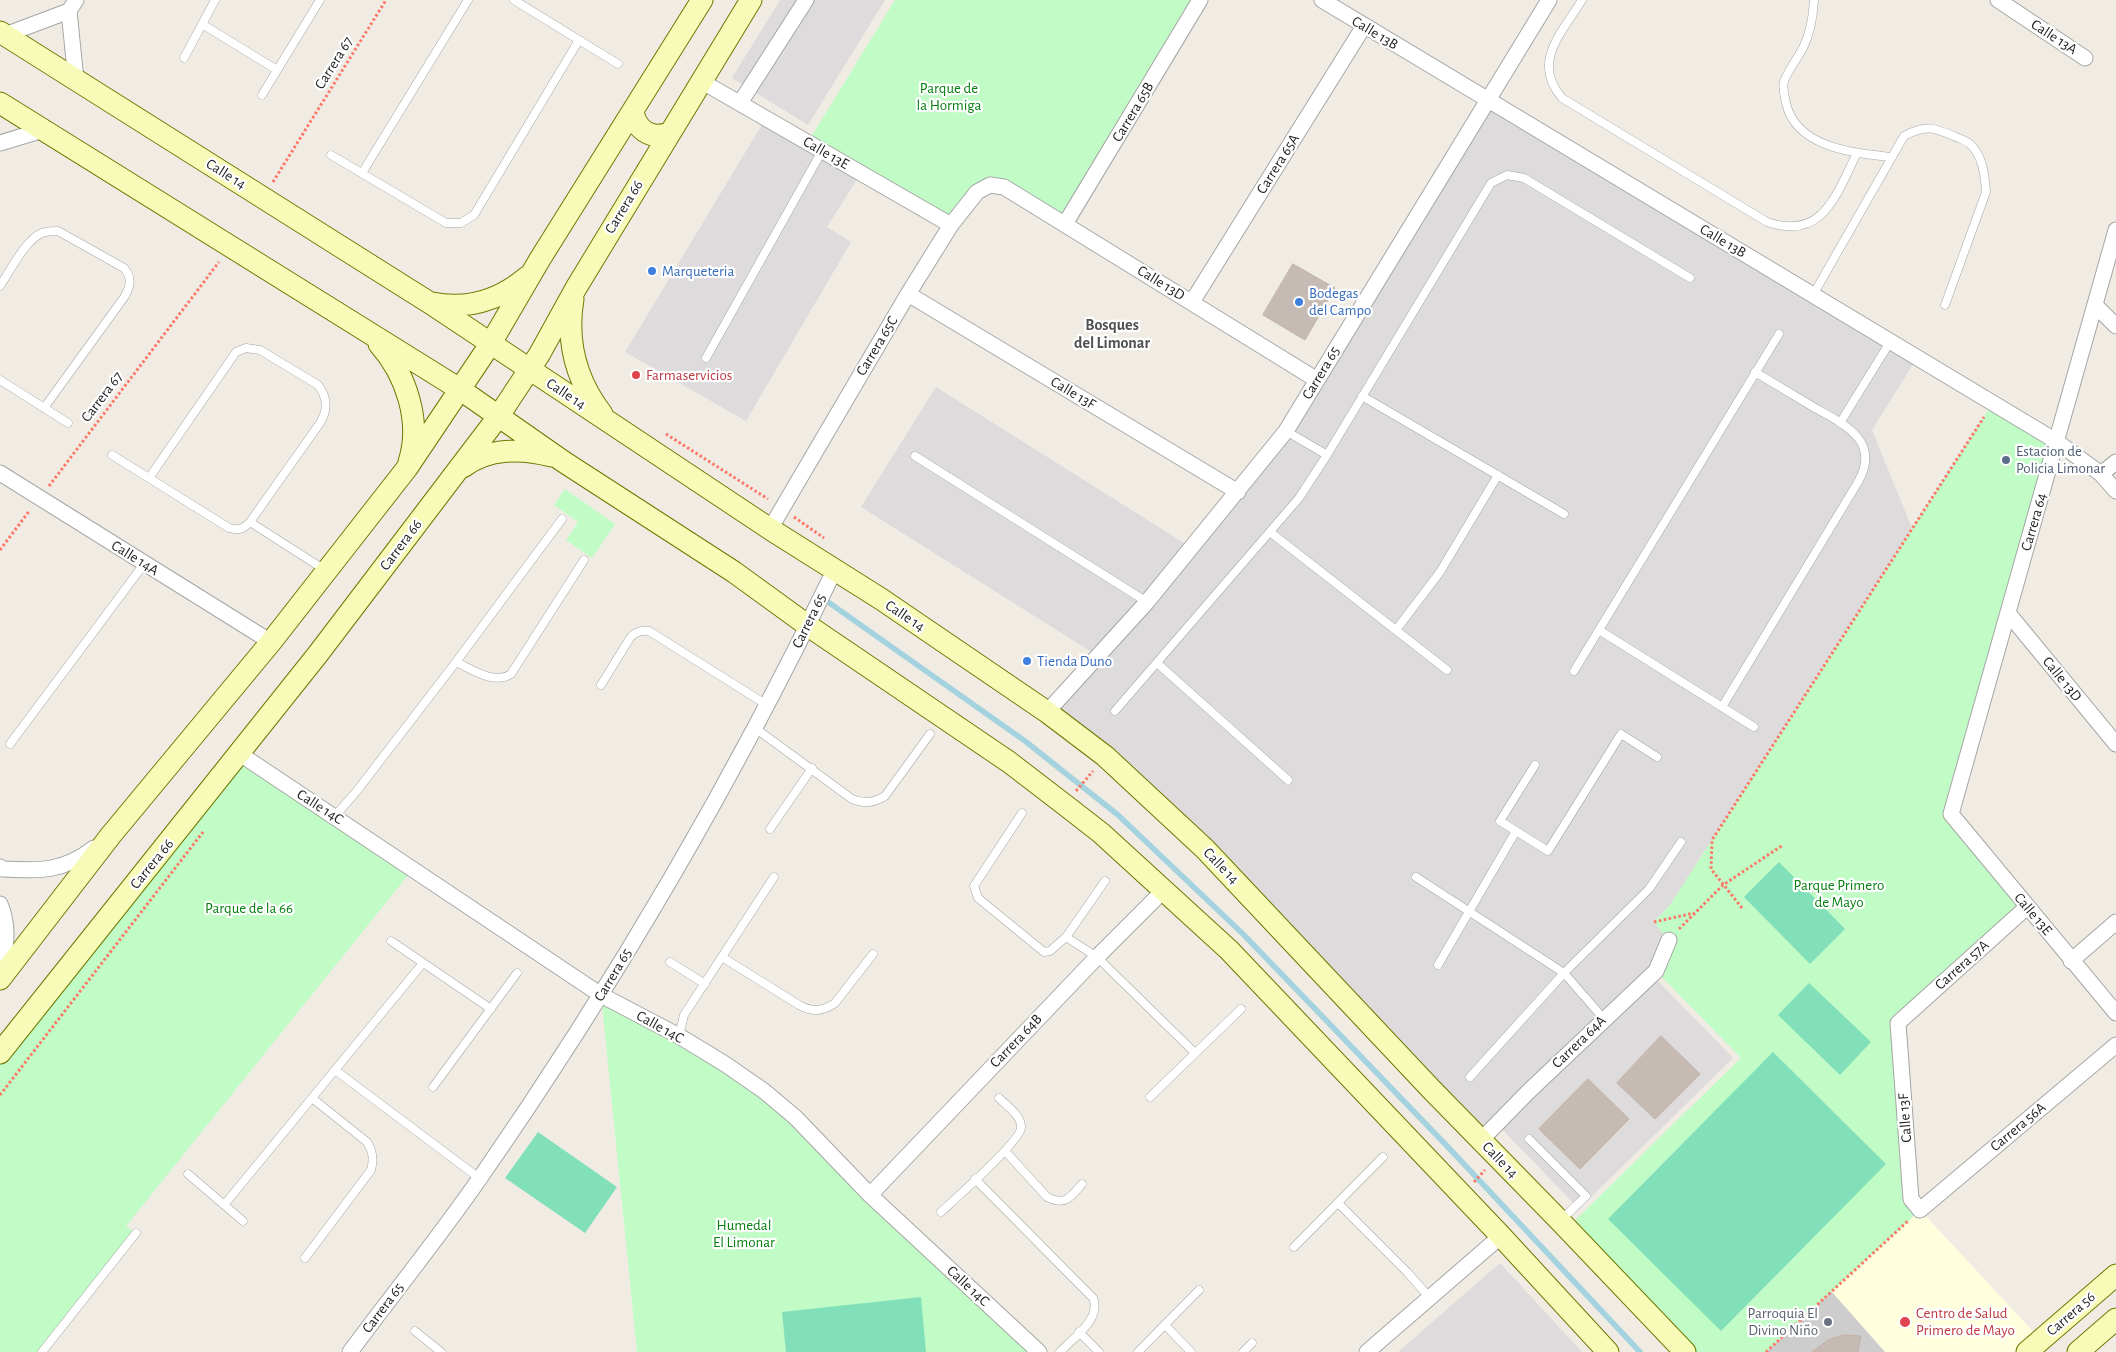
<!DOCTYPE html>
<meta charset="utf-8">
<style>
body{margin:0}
canvas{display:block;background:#f0ece4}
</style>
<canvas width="2116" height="1352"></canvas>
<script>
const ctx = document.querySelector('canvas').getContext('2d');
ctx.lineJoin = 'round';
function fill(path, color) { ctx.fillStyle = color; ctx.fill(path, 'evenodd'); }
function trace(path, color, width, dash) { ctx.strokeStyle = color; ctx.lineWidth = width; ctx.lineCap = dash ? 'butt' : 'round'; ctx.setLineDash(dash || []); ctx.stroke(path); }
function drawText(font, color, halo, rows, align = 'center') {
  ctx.font = font + ' "Alegreya Sans",sans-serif'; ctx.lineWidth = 4.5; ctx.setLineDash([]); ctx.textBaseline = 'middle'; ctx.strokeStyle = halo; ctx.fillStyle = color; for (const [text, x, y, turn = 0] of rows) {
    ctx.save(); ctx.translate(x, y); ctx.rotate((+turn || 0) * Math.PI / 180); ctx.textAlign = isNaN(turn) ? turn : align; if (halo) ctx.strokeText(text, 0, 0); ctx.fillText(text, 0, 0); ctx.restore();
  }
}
const residential = new Path2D(`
 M780,0h105l-77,125 -76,-47z
 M1487,100l430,258 -45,72 40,98 -242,377 -16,17 15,18 -13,31 -175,169 -218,-231 -216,-197 51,-56 -237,-149 75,-120 256,161 94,-117z
 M766,118l95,55 -34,54 24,15 -105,179 -121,-69z
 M1656,979l77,79 -154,151 -77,-80z
 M1500,1263l82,89h-184z`);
const education = new Path2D(`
 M1920,1210l121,130 -14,12h-142l-54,-61z`);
const religious = new Path2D(`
 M1831,1291l54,61h-119z`);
const park = new Path2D(`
 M895,0h305l-135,224 -74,-39 -40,40 -143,-83z
 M1992,404l64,37 -105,373 76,93 -129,116 22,187 -154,142h-81l-118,-124 174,-170 -85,-87 12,-31 -14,-18 16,-17z
 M565,489l50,35 -23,34 -26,-18 12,-18 -24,-17z
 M240,754l173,115 -287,357 10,7 -94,119h-42v-299z
 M601,995l163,96 275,261h-402z`);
const pitch = new Path2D(`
 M1779,862l66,67 -35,35 -66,-67z
 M1809,983l62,59 -31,33 -62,-60z
 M1773,1052l113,112 -165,167 -113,-112z
 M538,1132l79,55 -32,46 -80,-55z
 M921,1297l5,55h-140l-4,-40z`);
const stream = new Path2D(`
 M821,597l204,144 93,74 125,119 205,213 192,205`);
const building = new Path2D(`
 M1293,264l42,24 -30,52 -42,-25z
 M1661,1036l39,38 -45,45 -38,-36z
 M1588,1079l41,40 -49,50 -41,-40z
 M1844,1335l17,1 -3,16h-46l16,-12z`);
const path = new Path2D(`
 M273,182l113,-182
 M666,434l102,65
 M49,486l170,-224
 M794,517l30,21
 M0,550l30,-40
 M1076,791l17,-20
 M1742,908l-31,-39 1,-29 272,-423
 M1654,922l40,-9
 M1679,929l44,-44 60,-40
 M0,1095l203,-263
 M1474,1182l11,-12
 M1766,1352l142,-131`);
const lane = new Path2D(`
 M514,0l104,64
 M1582,0c-20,33 -51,62 -20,98l205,124c56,19 69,-27 90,-69
 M1814,0c-1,17 -3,32 -11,48 -6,11 -14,21 -19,33 -2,6 1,16 2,22 10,45 68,50 105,54
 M202,24l75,46
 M184,58l31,-58
 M262,95l58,-95
 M331,155l115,68h15l13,-8 105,-175
 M362,173l106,-173
 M0,286c10,-15 26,-47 42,-53 5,-2 11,-2 16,-2l66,37c8,10 7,16 1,28l-81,112
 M1813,295l91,-159c22,-12 31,-8 52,1 4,2 11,4 14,7 13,12 15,32 16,48l-41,113
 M706,358l116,-207
 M0,380l68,43
 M1362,396l202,118
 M1840,423l50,-81
 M1286,431l41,24
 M112,455l117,73c10,3 14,1 21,-6l70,-99c8,-13 8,-25 -2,-38l-58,-35 -14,-2 -10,4 -87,126
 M915,456l232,146
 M250,522l75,48
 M1270,532l177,138
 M1396,630l44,-58 58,-97
 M1599,630l155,97
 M456,662c17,8 38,23 55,12l73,-114
 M1157,663l131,117
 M1574,671l205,-337
 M601,685l29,-47c5,-6 11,-8 19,-7l118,74
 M1722,707l136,-225c8,-14 11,-29 1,-43 -11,-14 -30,-23 -44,-31 -20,-12 -40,-24 -60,-36
 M1115,711l184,-213 28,-43 164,-272 16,-8 17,3 166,100
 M755,728l97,71c13,5 21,4 33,-3l45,-62
 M10,744l134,-180
 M1022,813l-48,73 4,12 66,54 6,-1 16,-14 31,20 98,96
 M334,817l22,-25 100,-130 106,-143
 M770,829l42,-61
 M1516,831l-16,-10 35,-56
 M1416,877l148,96 40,46
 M1066,937l39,-56
 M391,941l100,68
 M722,957l77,48c13,7 23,7 36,-2l38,-49
 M670,962l35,22
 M1438,965l78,-134 32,20 73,-117 36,23
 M679,1036l5,-21 90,-138
 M335,1070l144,108
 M1470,1077l94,-104 85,-84 32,-47
 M433,1087l84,-114
 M1150,1097l91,-88
 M1529,1139l57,57 -24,23
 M1005,1151l42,46c18,9 23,1 35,-13
 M188,1174l55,47
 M975,1179l118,119c9,21 -20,40 -33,54
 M1338,1203l69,69 23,26
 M224,1205l199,-242
 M941,1212c13,-12 80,-72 80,-84 1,-12 -14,-22 -22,-30
 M1294,1247l89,-90
 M305,1258l66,-88c3,-11 2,-19 -4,-28l-55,-44
 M1165,1325l26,27
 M415,1331l26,21
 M1079,1332l20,20
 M42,1352l94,-119
 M1138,1352l61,-62
 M1243,1352l9,-9`);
const street = new Path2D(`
 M1322,0l734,441 45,33 15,17
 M1998,0l87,58
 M69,11l7,69
 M5,35l64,-24 7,-11
 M701,81l250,144
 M740,103l66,-103
 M0,143l43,-13
 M1065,224l135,-224
 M2116,230l-165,584 165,199
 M908,294l330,198
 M1192,302l172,-276
 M2095,305l21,21
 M0,473l271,169
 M2101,474l15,-12
 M770,529l138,-235 43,-69 26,-33 13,-7 14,2 313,193
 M2008,613l108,131
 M1047,712l100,-110 139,-171 263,-431
 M240,754l361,241 78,41 46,28 39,27 31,26 75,78 169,157
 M0,867l3,2c37,2 60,3 91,-21
 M0,904c9,21 7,44 0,66
 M2027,907l-129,116 13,176 9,11 196,-165
 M2071,961l45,-39
 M1481,1140l48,-49 127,-120 13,-31
 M870,1195l227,-238 67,-67
 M350,1352c43,-58 89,-115 130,-174 133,-192 253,-396 354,-607
 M1367,1352l134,-116`);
const secondary = new Path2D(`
 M0,32l430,271 340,226 111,70 166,113 58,44 100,93 226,240 129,132 125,131
 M0,103l461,287 103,72 170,110 73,53 202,137 56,43 36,28 128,117 272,286 107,116
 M633,111c3,19 18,29 36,22
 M573,299c-7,42 3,81 29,115
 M432,303c35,7 68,-3 95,-26
 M379,344c27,30 43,78 30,118
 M463,467c25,-19 59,-19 88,-11
 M0,979l111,-144 160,-193 136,-174 84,-125 49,-84 162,-259
 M0,1053l318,-399 180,-237 41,-62 37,-67 175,-288
 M2027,1352l89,-77
 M2078,1352l38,-33`);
const markers = [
 [652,271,5,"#3f7fe0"],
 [1299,302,5,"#3f7fe0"],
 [636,375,5,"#e0444e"],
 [2006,460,5,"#5c6f8a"],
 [1027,661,5,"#3f7fe0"],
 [1828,1322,5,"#6b7280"],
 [1905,1322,6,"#e0444e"]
];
const streetNames = [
 ["Calle 13B",1375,33,31],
 ["Calle 13A",2054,37,33],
 ["Carrera 67",334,63,-58],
 ["Carrera 65B",1133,112,-59],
 ["Calle 13E",826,153,30],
 ["Carrera 65A",1278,164,-58],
 ["Calle 14",226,174,32],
 ["Carrera 66",624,207,-59],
 ["Calle 13B",1723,241,31],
 ["Calle 13D",1161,283,32],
 ["Carrera 65C",877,346,-59],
 ["Carrera 65",1321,373,-59],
 ["Calle 13F",1073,393,31],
 ["Calle 14",566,394,34],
 ["Carrera 67",102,397,-53],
 ["Carrera 64",2034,522,-74],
 ["Carrera 66",401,545,-53],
 ["Calle 14A",135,558,32],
 ["Calle 14",905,616,34],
 ["Carrera 65",809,621,-64],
 ["Calle 13D",2062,679,51],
 ["Calle 14C",320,807,33],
 ["Carrera 66",152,864,-51],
 ["Calle 14",1221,866,46],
 ["Calle 13E",2033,914,50],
 ["Carrera 57A",1962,965,-42],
 ["Carrera 65",613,975,-59],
 ["Calle 14C",660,1027,29],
 ["Carrera 64B",1016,1041,-46],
 ["Carrera 64A",1579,1042,-44],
 ["Calle 13F",1905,1118,-94],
 ["Carrera 56A",2018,1127,-40],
 ["Calle 14",1500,1160,46],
 ["Calle 14C",968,1286,43],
 ["Carrera 65",383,1308,-53],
 ["Carrera 56",2071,1314,-41]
];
const parkNames = [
 ["Parque de",949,88],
 ["la Hormiga",949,105],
 ["Parque Primero",1839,885],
 ["de Mayo",1839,902],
 ["Parque de la 66",249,908],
 ["Humedal",744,1225],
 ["El Limonar",744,1242]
];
const shopNames = [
 ["Marqueteria",662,271],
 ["Bodegas",1309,293],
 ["del Campo",1309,310],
 ["Tienda Duno",1037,661]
];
const healthNames = [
 ["Farmaservicios",646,375],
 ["Centro de Salud",1916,1313],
 ["Primero de Mayo",1916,1330]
];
const serviceNames = [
 ["Estacion de",2016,451],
 ["Policia Limonar",2016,468]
];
const worshipNames = [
 ["Parroquia El",1818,1313],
 ["Divino Niño",1818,1330]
];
const neighbourhoodNames = [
 ["Bosques",1112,325],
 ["del Limonar",1112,343]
];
fill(residential, '#dddbdb');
fill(education, '#ffffde');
fill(religious, '#cdcdcd');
fill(park, '#c1fbc5');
fill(pitch, '#81e0ba');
trace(stream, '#a4d2de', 5.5);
fill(building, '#c5bbb4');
trace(building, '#c2b2a6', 1);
trace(lane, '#a6a6a6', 9);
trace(street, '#a6a6a6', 17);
trace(secondary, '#6d7902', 23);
trace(path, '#fd7668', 3, [2.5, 2.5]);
trace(lane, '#fff', 8);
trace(street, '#fff', 15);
trace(secondary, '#f8fbb7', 21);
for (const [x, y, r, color] of markers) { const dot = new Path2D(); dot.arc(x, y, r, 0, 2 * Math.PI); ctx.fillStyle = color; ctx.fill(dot); trace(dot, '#fff', 2); }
drawText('15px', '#1f1f1f', '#fff', streetNames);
drawText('15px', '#098012', '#fff', parkNames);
drawText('15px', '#366cbe', '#fff', shopNames, 'left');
drawText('15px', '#be3a42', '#fff', healthNames, 'left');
drawText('15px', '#4e5e75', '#fff', serviceNames, 'left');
drawText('15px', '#5b616d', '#fff', worshipNames, 'right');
drawText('bold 16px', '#525252', '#fff', neighbourhoodNames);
</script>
